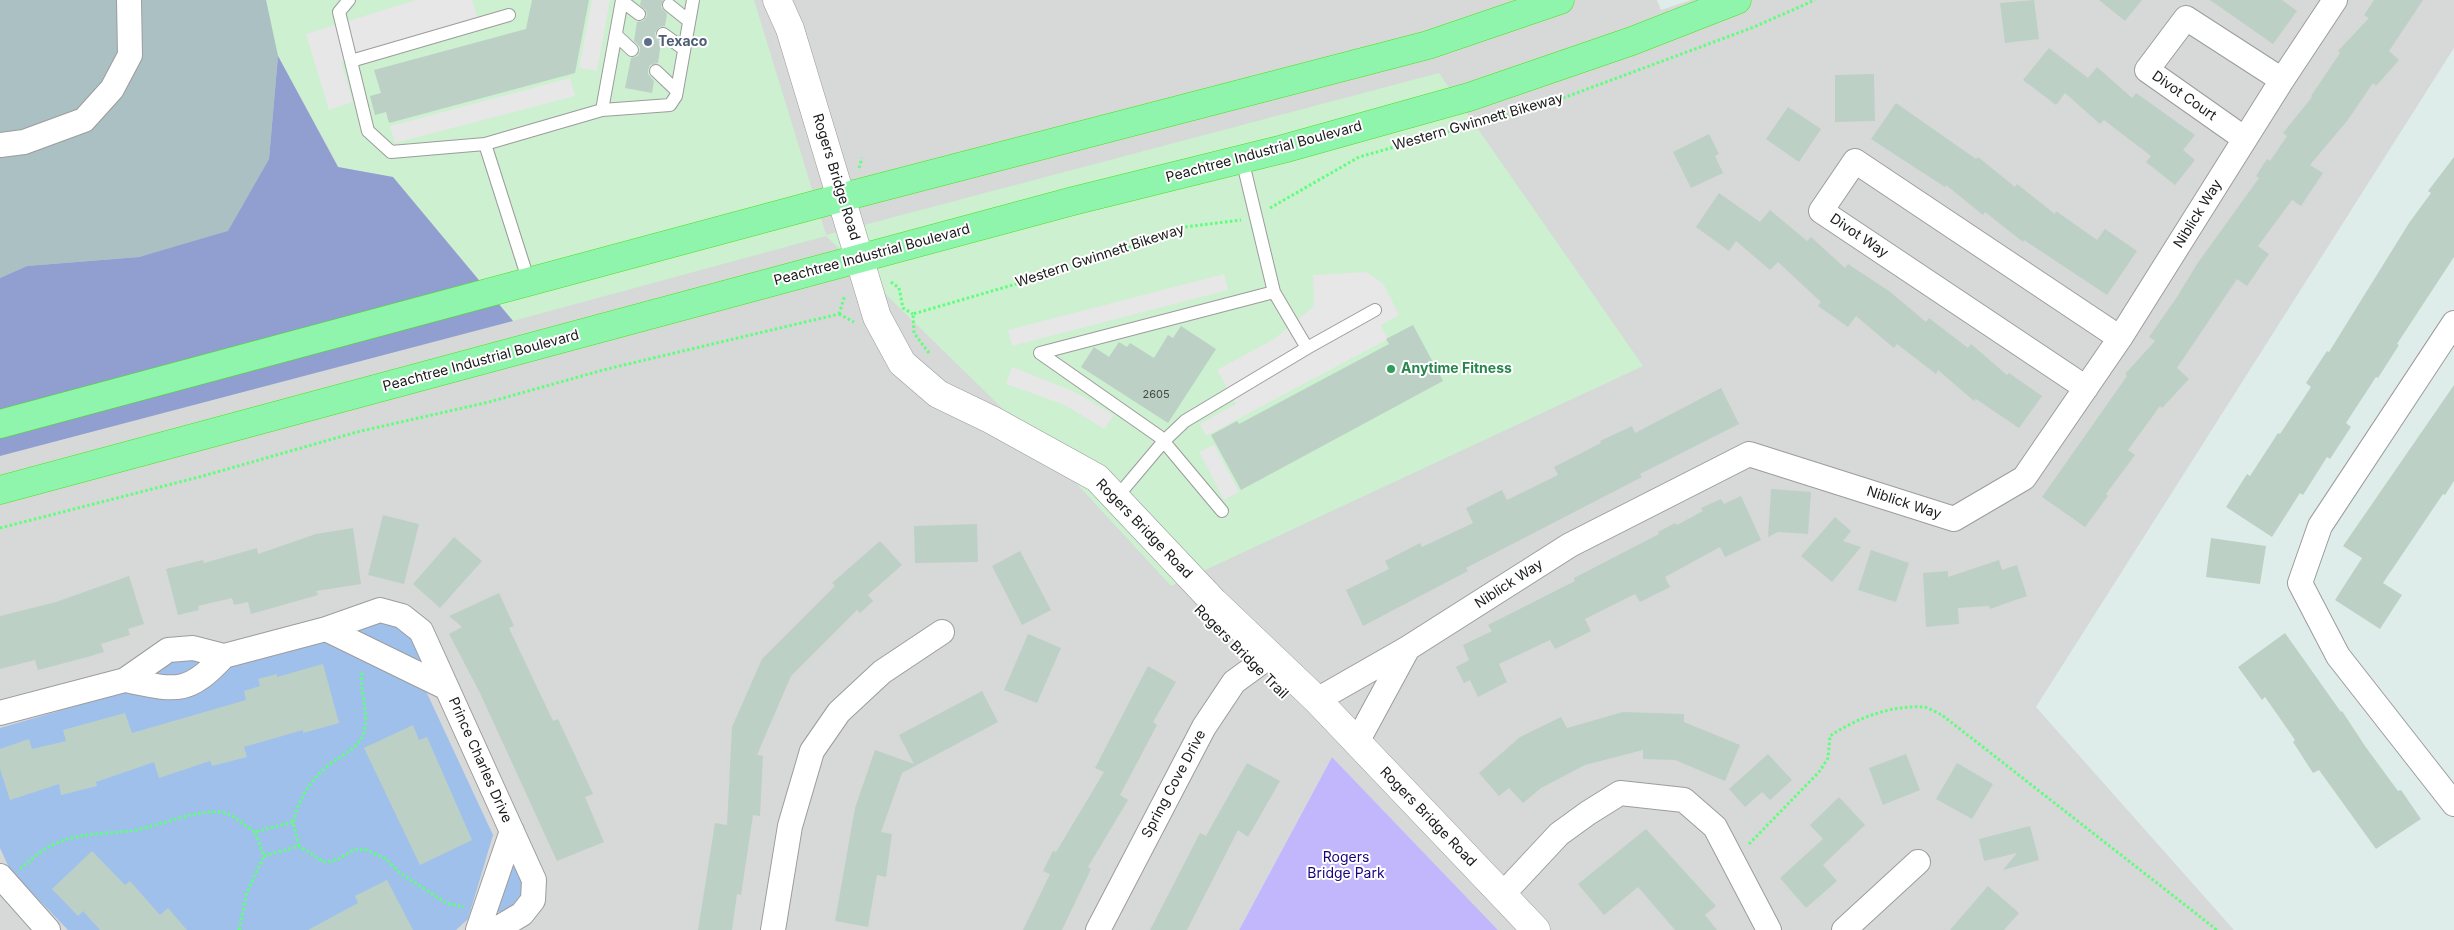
<!DOCTYPE html>
<style>
body{margin:0}
canvas{display:block;background:#dfedea}
</style>
<canvas width="2454" height="930"></canvas>
<script>
const ctx = document.querySelector('canvas').getContext('2d');
ctx.lineJoin = 'round';
function fill(path, color) { ctx.fillStyle = color; ctx.fill(path, 'evenodd'); }
function trace(path, color, width, dash) { ctx.strokeStyle = color; ctx.lineWidth = width; ctx.lineCap = dash ? 'butt' : 'round'; ctx.setLineDash(dash || []); ctx.stroke(path); }
function drawText(font, color, halo, rows, align = 'center') {
  ctx.font = font + ' Inter,sans-serif'; ctx.lineWidth = 4; ctx.setLineDash([]); ctx.textBaseline = 'middle'; ctx.strokeStyle = halo; ctx.fillStyle = color; for (const [text, x, y, turn = 0] of rows) {
    ctx.save(); ctx.translate(x, y); ctx.rotate((+turn || 0) * Math.PI / 180); ctx.textAlign = isNaN(turn) ? turn : align; if (halo) ctx.strokeText(text, 0, 0); ctx.fillText(text, 0, 0); ctx.restore();
  }
}
const residential = new Path2D(`
 M0,0h1657l4,10 30,-10h763v48l-418,659 198,223h-736l-166,-173 -93,173h-1239z`);
const commercial = new Path2D(`
 M266,0h488l72,235 613,-162 204,293 -472,220 -118,-128 -227,-222 -313,85 -120,-144 -54,-10 -61,-111z`);
const construction = new Path2D(`
 M0,0h266l12,56 -9,103 -41,73 -89,25 -112,9 -27,12z`);
const grass = new Path2D(`
 M380,618l29,9 14,32 -8,2 -56,-25 -4,-7z
 M328,638l97,51 68,146 -25,84 -12,11h-388l-58,-60 -10,-22v-120l231,-67z
 M173,655l25,3 3,7 -16,14 -25,-1 -4,-7z
 M510,858l16,29c-6,15 -10,24 -28,25l-4,-6z`);
const forest = new Path2D(`
 M278,56l60,111 55,10 120,144 -513,135v-178l27,-12 112,-9 89,-26 41,-72z`);
const park = new Path2D(`
 M1332,757l166,173h-259z`);
const parking = new Path2D(`
 M416,0h56l6,19 -137,43 12,40 -24,8 -23,-76z
 M592,0h18l-13,71 -18,-3z
 M570,78l5,18 -180,47 -5,-17z
 M1366,272l17,11 16,32 -18,10 7,14 -182,97 -6,-12 36,-20 -19,-34 57,-31 40,-33 -1,-31z
 M1224,274l4,16 -216,56 -4,-16z
 M1012,367l63,25 39,23 -10,14 -39,-24 -59,-21z
 M1214,445l25,47 -15,8 -25,-48z`);
const building = new Path2D(`
 M532,0h57l-14,73 -186,50 -3,-11 -11,3 -5,-19 11,-3 -7,-23 152,-41z
 M641,0h22l-2,7 6,7 -2,12 -6,1 -4,6 1,5 5,5 -3,20 -8,2 -2,5v4l6,7 -2,12 -27,-5 6,-30 7,-2 2,-5v-4l-6,-6 3,-19 6,-1 4,-5 -1,-6 -6,-5z
 M2034,0l5,39 -34,4 -5,-40z
 M2099,0h43l-17,21z
 M2210,0h72l15,11 -24,33z
 M2374,0h49l-34,51 10,9 -23,26 -3,-3 -26,38 -37,44 13,8 -22,33 -9,-6 -34,46 11,8 -22,32 -10,-7 -60,89 12,11 -27,29 -2,-2 -32,44 7,5 -29,39 2,2 -23,31 -43,-30 85,-121 -2,-2 30,-33 -6,-4 28,-40 20,-33 62,-86 -3,-2 11,-17 3,2 17,-25 -4,-3 29,-36 -1,-1 29,-43 -2,-2 31,-33 -5,-3z
 M2049,48l39,30 9,-11 35,31 4,-5 59,42 -12,15 12,10 -20,25 -29,-23 5,-6 -47,-36 -4,4 -35,-31 -9,12 -33,-25z
 M1874,74l1,47 -40,1v-47z
 M1896,103l80,56 2,-2 37,30 2,-3 38,30 1,-3 41,29 8,-11 32,22 -30,44 -83,-55 -1,2 -38,-30 -2,3 -37,-30 -1,2 -74,-48z
 M1788,107l33,22 -22,33 -33,-23z
 M1709,134l10,20 -4,2 8,17 -32,15 -18,-36z
 M2454,157v100l-57,87 2,1 -21,33 -2,-1 -30,46 5,4 -21,32 -3,-2 -24,38 -3,-2 -28,44 -46,-30 21,-33 3,2 28,-43 2,1 31,-47 -5,-4 21,-32 2,1 80,-129 22,-30 -3,-2z
 M1719,193l41,29 10,-12 37,31 4,-4 34,31 3,-4 41,27 37,31 3,-4 39,30 3,-4 36,31 2,-2 33,23 -23,32 -43,-29 -2,2 -36,-31 -2,4 -39,-30 -3,4 -38,-32 -8,11 -30,-21 3,-4 -43,-40 -8,8 -34,-29 -7,10 -33,-24z
 M1413,325l30,56 -202,109 -30,-55 26,-14 2,3 150,-80 -3,-5z
 M1181,326l35,23 -48,74 -87,-56 13,-20 15,10 10,-15 8,5 3,-4 24,15 14,-23 5,3z
 M2454,385v96l-9,14 -2,-1 -60,89 19,12 -22,34 -45,-29 27,-42 -19,-12z
 M1721,388l18,36 -99,50 2,3 -176,91 2,3 -105,55 -17,-36 43,-21 -4,-8 35,-18 2,4 51,-24 -7,-15 36,-18 5,10 51,-25 -4,-8 47,-24 -1,-2 32,-15 3,7z
 M1771,489l40,3 -3,42 -30,-2 -10,5z
 M1741,496l20,44 -36,17 -5,-10 -55,30 5,10 -30,15 -5,-8 -50,25 6,12 -36,18 -5,-9 -51,24 8,18 -29,15 -8,-17 -6,3 -8,-16 13,-7 -6,-15 29,-14 -4,-6 87,-44 -1,-3 85,-44 -1,-2 17,-9 2,2 26,-14 -2,-3 20,-9 3,5z
 M383,515l36,9 -15,60 -36,-9z
 M1835,517l16,14 -8,10 18,6 -29,35 -31,-26z
 M977,524l1,38 -63,1 -1,-37z
 M353,528l8,56 -45,7 2,4 -67,19 -3,-12 -14,3 -2,-7 -34,8 1,4 -21,5 -12,-46 37,-9 1,3 53,-15 1,6 58,-20z
 M454,537l28,24 -42,47 -27,-24z
 M2211,538l55,8 -6,38 -54,-7z
 M880,541l22,24 -34,30 5,6 -13,12 -3,-3 -66,66 -34,79 6,1 -3,60 -7,-1 -12,80 -4,-1 -5,36h-34l17,-107 12,2 5,-98 30,-68 73,-73 -3,-3z
 M1871,550l38,13 -13,39 -38,-12z
 M1020,551l31,59 -29,15 -30,-59z
 M1999,560l3,10 15,-5 10,31 -37,13 -1,-3 -31,2 1,16 -33,3 -3,-54 25,-2v6z
 M129,576l15,48 -16,5 2,6 -29,9 3,8 -20,6 -46,12 -3,-10 -35,9v-53l56,-14z
 M499,593l15,33 -5,2 44,93 5,-2 35,75 -8,3 19,45 -47,19 -77,-168 -31,-59 13,-7 -13,-11z
 M2285,633l56,79 1,-1 23,35 33,45 3,-1 20,29 -45,30 -57,-79 -6,3 -20,-31 2,-2 -30,-43 -3,3 -24,-33z
 M1028,634l33,14 -24,55 -33,-13z
 M323,664l16,59 -36,10v-3l-59,17 3,10 -35,9 -2,-5 -51,17 -5,-16 -58,20 1,4 -36,9 -2,-11 -49,16 -10,-31v-20l29,-10 3,10 34,-8 -3,-11 62,-17 7,20 114,-33 -2,-9 16,-5 -2,-7 19,-5v3z
 M1148,666l28,16 -23,40 4,3 -37,70 8,5 -40,67 3,2 -29,61h-39l27,-56 -7,-3 10,-20 3,1 48,-80 -9,-4z
 M982,691l16,31 -96,51 -21,59 11,2 -6,43 -9,-2 -9,52 -33,-6 20,-113 20,-58 39,14 -15,-29z
 M1623,712l61,2v8l56,23 -15,36 -50,-21 -32,-1v-9l-58,15 -44,23 -18,15 -14,-15 -10,8 -20,-23 41,-36 41,-20 6,11z
 M413,725l6,15 8,-3 45,103 -52,25 -56,-117z
 M1768,754l24,26 -22,20 -8,-8 -17,15 -16,-18z
 M1906,754l14,36 -37,15 -14,-37z
 M1247,763l33,18 -32,56 -10,-7 -51,100h-37l50,-97 6,3z
 M1957,763l36,21 -21,35 -36,-20z
 M1839,797l26,28 -42,40 14,16 -31,27 -26,-30 43,-39 -13,-14z
 M2030,826l9,34 -36,10 14,-17 -33,8 -5,-22z
 M1646,829l70,77 -11,9 12,15h-42l-37,-43 -34,28 -26,-31z
 M92,851l33,34 5,-4 30,34 8,-7 19,22h-87l-17,-19 -5,5 -26,-27z
 M387,880l26,50h-105l50,-27 -3,-7z
 M1988,886l31,27 -15,17h-54z`);
const path = new Path2D(`
 M859,168l3,-10
 M1270,208l89,-51 188,-53 207,-77 61,-27
 M891,282l8,6 4,20 10,6
 M839,314l15,8
 M839,314l6,-19
 M929,353l-15,-20 -1,-19 165,-48 107,-39 56,-7
 M0,528l203,-52 154,-44 132,-30 118,-33 232,-55
 M293,822c6,-23 17,-42 36,-57 11,-9 28,-16 34,-30 8,-22 -6,-49 0,-65
 M1749,844l70,-72 9,-14 2,-22c27,-18 61,-31 94,-29 6,1 13,6 18,8l275,215
 M299,846l-6,-24 -38,10 9,24 35,-10 25,16 13,-2 18,-11 12,1 19,9 14,14 46,30 18,4
 M20,869c13,-12 28,-24 45,-29 23,-8 48,-6 72,-10 23,-5 59,-20 82,-18 16,2 23,12 36,20
 M239,930l8,-38 17,-36`);
const service = new Path2D(`
 M349,0l-10,12 29,119 23,21 94,-8 44,138
 M622,1l17,13
 M669,5l20,16
 M663,34l21,15
 M616,35l16,15
 M351,61l158,-46
 M656,71l21,20
 M602,110l20,-110
 M485,144l117,-34 68,-5 6,-9 17,-96
 M1307,348l68,-38
 M1116,498l48,-57 21,-20 122,-73 -33,-56
 M1222,511l-62,-74 -120,-84 234,-61 -32,-133`);
const minor = new Path2D(`
 M2245,139l-98,-69 39,-52 96,62
 M0,145l24,-3 60,-22 28,-31 18,-34 -1,-55
 M2454,323l-134,203 -20,57 38,73 116,148
 M2086,388l-265,-177 34,-50 265,177
 M326,629l121,59
 M125,680c50,10 62,16 99,-24
 M1317,700l91,-52 162,-103 179,-91 205,65 70,-41 96,-140 162,-258 53,-80
 M0,713l125,-33 43,-30 25,-2 31,8 102,-27 54,-19 22,6 19,15 113,249 -1,20 -11,14 -27,16
 M1357,742l51,-94
 M0,876l48,54
 M1503,894l56,-60 29,-21 32,-20 64,7 31,27 54,103
 M478,930l34,-99
 M773,930l17,-104 22,-75 27,-39 43,-40 60,-40
 M1098,930l106,-203 30,-45 37,-27
 M1844,930l74,-68`);
const tertiary = new Path2D(`
 M777,0l13,29 87,288 25,46 36,31 54,26 105,58 117,124 103,98 219,230`);
const trunk = new Path2D(`
 M0,424l855,-230 573,-149 132,-45
 M0,490l1073,-289 210,-52 186,-52 163,-56 105,-41`);
const markers = [
 [648,42,5,"#5c6f8a"],
 [1391,369,5,"#2e9e5b"]
];
const numberNames = [
 ["2605",1156,395]
];
const serviceNames = [
 ["Texaco",658,42]
];
const streetNames = [
 ["Divot Court",2184,96,35],
 ["Western Gwinnett Bikeway",1478,122,-16],
 ["Peachtree Industrial Boulevard",1264,152,-15],
 ["Rogers Bridge Road",836,177,73],
 ["Niblick Way",2198,214,-58],
 ["Divot Way",1859,236,34],
 ["Peachtree Industrial Boulevard",872,255,-15],
 ["Western Gwinnett Bikeway",1100,256,-18],
 ["Peachtree Industrial Boulevard",481,361,-15],
 ["Niblick Way",1904,503,18],
 ["Rogers Bridge Road",1144,529,46],
 ["Niblick Way",1509,584,-33],
 ["Rogers Bridge Trail",1241,652,45],
 ["Prince Charles Drive",480,760,66],
 ["Spring Cove Drive",1174,784,-62],
 ["Rogers Bridge Road",1428,817,46]
];
const leisureNames = [
 ["Anytime Fitness",1401,369]
];
const parkNames = [
 ["Rogers",1346,858],
 ["Bridge Park",1346,874]
];
fill(residential, '#d7d9d8');
fill(commercial, '#ccf0d0');
fill(construction, '#aac0c2');
fill(grass, '#a0c0ec');
fill(forest, '#919ed0');
fill(park, '#c2b7fc');
fill(parking, '#e7e7e7');
fill(building, '#bcd0c6');
trace(service, '#9c9c9c', 14);
trace(minor, '#9c9c9c', 26);
trace(tertiary, '#9c9c9c', 29);
trace(trunk, '#4ddf19', 29);
trace(path, '#5eff7b', 3, [2.5, 2.5]);
trace(service, '#fff', 12);
trace(minor, '#fff', 24);
trace(tertiary, '#fff', 28);
trace(trunk, '#8ff5ac', 28);
for (const [x, y, r, color] of markers) { const dot = new Path2D(); dot.arc(x, y, r, 0, 2 * Math.PI); ctx.fillStyle = color; ctx.fill(dot); trace(dot, '#fff', 2); }
drawText('11px', '#434846', null, numberNames);
drawText('bold 14px', '#4e5e75', '#fff', serviceNames, 'left');
drawText('14px', '#1b1b1b', '#fff', streetNames);
drawText('bold 14px', '#27864d', '#fff', leisureNames, 'left');
drawText('14px', '#18057d', '#fff', parkNames);
</script>
